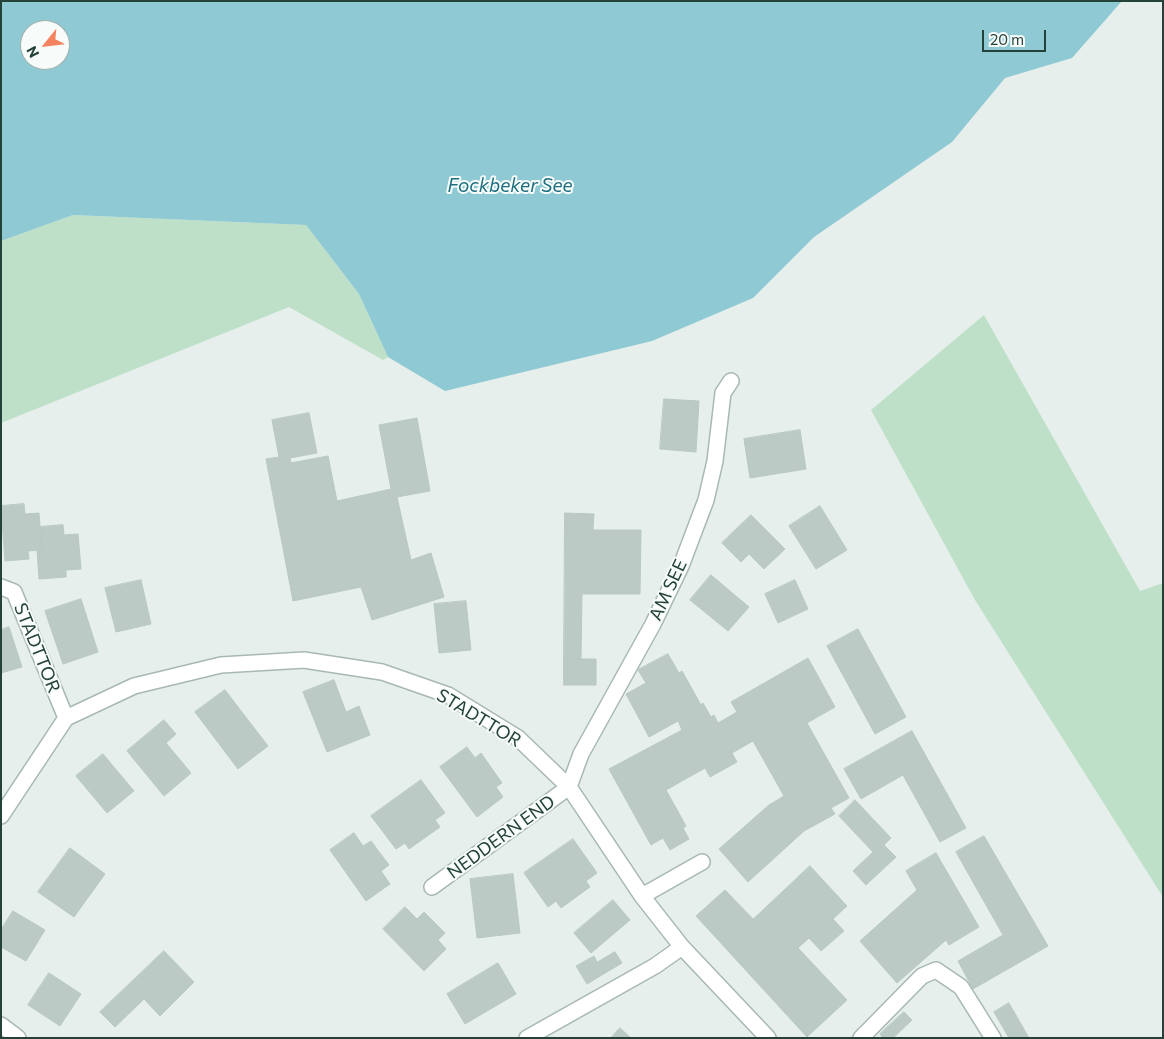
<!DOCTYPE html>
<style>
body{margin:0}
#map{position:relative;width:1164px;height:1039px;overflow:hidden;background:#e6efeb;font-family:Commissioner,sans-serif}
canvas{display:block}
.frame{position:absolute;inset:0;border:2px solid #24423a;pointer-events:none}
.north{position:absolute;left:20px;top:20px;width:50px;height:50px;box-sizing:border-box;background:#f7fbf9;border:1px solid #a3b1ad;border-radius:50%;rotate:241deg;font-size:14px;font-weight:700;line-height:20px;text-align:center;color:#24423a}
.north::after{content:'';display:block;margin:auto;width:18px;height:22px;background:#f4845f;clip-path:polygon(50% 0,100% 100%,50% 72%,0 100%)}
.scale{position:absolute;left:982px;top:30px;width:64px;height:22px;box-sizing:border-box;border:2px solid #24423a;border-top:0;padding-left:6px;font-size:15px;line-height:18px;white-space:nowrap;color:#24423a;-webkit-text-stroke:4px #f7fbf9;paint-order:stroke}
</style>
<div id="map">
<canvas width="1164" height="1039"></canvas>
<div class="frame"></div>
<div class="north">N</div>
<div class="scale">20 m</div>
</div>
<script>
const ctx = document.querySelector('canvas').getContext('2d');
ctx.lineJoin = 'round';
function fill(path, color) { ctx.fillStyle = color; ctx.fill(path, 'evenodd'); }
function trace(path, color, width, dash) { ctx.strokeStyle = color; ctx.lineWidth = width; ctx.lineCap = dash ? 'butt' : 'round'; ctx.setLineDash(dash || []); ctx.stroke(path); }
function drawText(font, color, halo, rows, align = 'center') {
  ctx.font = font + ' Commissioner,sans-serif'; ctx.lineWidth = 4; ctx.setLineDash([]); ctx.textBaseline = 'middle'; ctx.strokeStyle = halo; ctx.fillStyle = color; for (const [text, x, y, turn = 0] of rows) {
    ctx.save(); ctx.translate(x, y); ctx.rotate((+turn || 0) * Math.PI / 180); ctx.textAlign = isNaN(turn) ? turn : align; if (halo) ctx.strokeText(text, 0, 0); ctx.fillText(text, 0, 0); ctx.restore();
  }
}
const green = new Path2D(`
 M73,215l233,10 53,69 29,63 -5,3 -94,-53 -288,116v-182z
 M984,315l156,276 23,-8v314l-188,-297 -104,-190z`);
const water = new Path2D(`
 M1,1h1121l-50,57 -67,20 -53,64 -138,95 -61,61 -101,43 -207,50 -57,-34 -29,-63 -53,-69 -233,-10 -72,26zM30,30h30v30h-30z`);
const building = new Path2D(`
 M664,399l35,2 -3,51 -36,-3z
 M309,413l8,40 -27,5 1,5 37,-7 9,45 54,-12 -12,-64 38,-7 13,73 -33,6 14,63 20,-7 13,44 -72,23 -11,-33 -68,14 -27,-142 13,-2 -7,-37z
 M800,430l6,39 -56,9 -6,-39z
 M24,504l1,10 14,-1 3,37 -14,1 1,8 -24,2 -4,-55z
 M820,506l27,44 -31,19 -27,-43z
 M565,513l29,1 -1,16h48l-1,64h-58l-1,65h-17z
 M751,515l34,34 -21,20 -15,-15 -8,8 -19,-19z
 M63,525l1,10 14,-1 3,35 -15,1v7l-27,2 -2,-29h5l-2,-23z
 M711,575l38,32 -21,24 -38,-31z
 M141,580l10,44 -35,8 -11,-44z
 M795,580l13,29 -30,14 -13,-29z
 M81,599l17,53 -35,12 -18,-53z
 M466,601l5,49 -32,3 -5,-49z
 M9,627l13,40 -21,6v-43z
 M858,629l48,88 -31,17 -48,-88z
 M668,654l11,19 3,-2 19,34 2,-2 8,14 3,-2 4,8 19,-11 -6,-10 77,-44 27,49 -28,16 42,75 -18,10 4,6 -31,17 -56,51 -29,-33 50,-44 15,-9 -31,-55 -21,12 5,9 -27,15 -5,-9 -39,22 20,36 -3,2 6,11 -19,11 -7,-12 -12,7 -42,-76 73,-39 -4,-9 -29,16 -23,-43 20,-11 -8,-13z
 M564,659h32v26h-32z
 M334,680l12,32 13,-6 11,29 -43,17 -24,-60z
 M225,690l43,56 -30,23 -43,-57z
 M164,720l12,14 -10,9 25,30 -27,23 -37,-45z
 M912,731l54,97 -26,14 -37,-67 -42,24 -17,-30z
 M467,747l8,11 6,-5 21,30 -6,4 7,10 -26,20 -37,-50z
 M103,754l31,37 -27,22 -31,-37z
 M421,780l24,33 -10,7 5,7 -31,22 -4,-6 -9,6 -25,-33z
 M855,800l36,38 -7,7 12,12 -30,28 -13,-14 20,-19 -34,-36z
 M354,833l9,13 8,-5 18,24 -8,6 9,13 -24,17 -36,-51z
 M984,836l64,110 -75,43 -15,-28 45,-26 -47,-83z
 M573,839l24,34 -11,8 4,6 -29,21 -5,-7 -8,6 -24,-34z
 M70,848l35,26 -31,43 -36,-25z
 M936,853l43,74 -30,18 -3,-5 -49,43 -37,-42 57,-51 -11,-19z
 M810,866l37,40 -14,13 11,12 -23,20 -12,-13 -11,10 49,52 -40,37 -111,-121 29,-26 28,29z
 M513,874l7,59 -43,5 -7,-59z
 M613,900l17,20 -39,33 -17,-20z
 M405,907l12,12 7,-7 21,21 -7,7 8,9 -22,22 -41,-42z
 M13,911l32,19 -19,31 -25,-14v-17z
 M164,951l30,31 -34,34 -16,-17 -29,28 -15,-15z
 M615,952l7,11 -35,21 -11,-18 18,-10 3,6z
 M498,963l18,31 -51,30 -18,-30z
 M49,973l32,21 -21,32 -32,-21z
 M1009,1003l20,35h-20l-15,-26z
 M904,1012l8,8 -19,18h-10l-3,-4z
 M620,1028l11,10h-20z`);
const minor = new Path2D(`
 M1,587l13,5 52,126
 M569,787l12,-33 72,-130 28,-58 25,-66 9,-39 8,-68 8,-12
 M1,816l65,-98 68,-32 87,-21 83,-5 78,12 66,23 70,43 51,49 73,109 40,51 86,91
 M432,887l137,-100
 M642,896l60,-34
 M1,1025l17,13
 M527,1038l128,-72 27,-19
 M861,1038l61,-62 14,-6 25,17 32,51`);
const streetNames = [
 ["AM SEE",668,590,-65],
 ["STADTTOR",37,648,68],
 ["STADTTOR",479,718,31],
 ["NEDDERN END",501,837,-36]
];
const waterNames = [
 ["Fockbeker See",510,186]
];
fill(green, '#bfe0c8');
fill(water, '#8ec9d4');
fill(building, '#bbcac4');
trace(building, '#b8c9c2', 1);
trace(minor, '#a8b8b2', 18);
trace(minor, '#fff', 15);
drawText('18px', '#24423a', '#f7fbf9', streetNames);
drawText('italic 19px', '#1c6f80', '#f7fbf9', waterNames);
</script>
